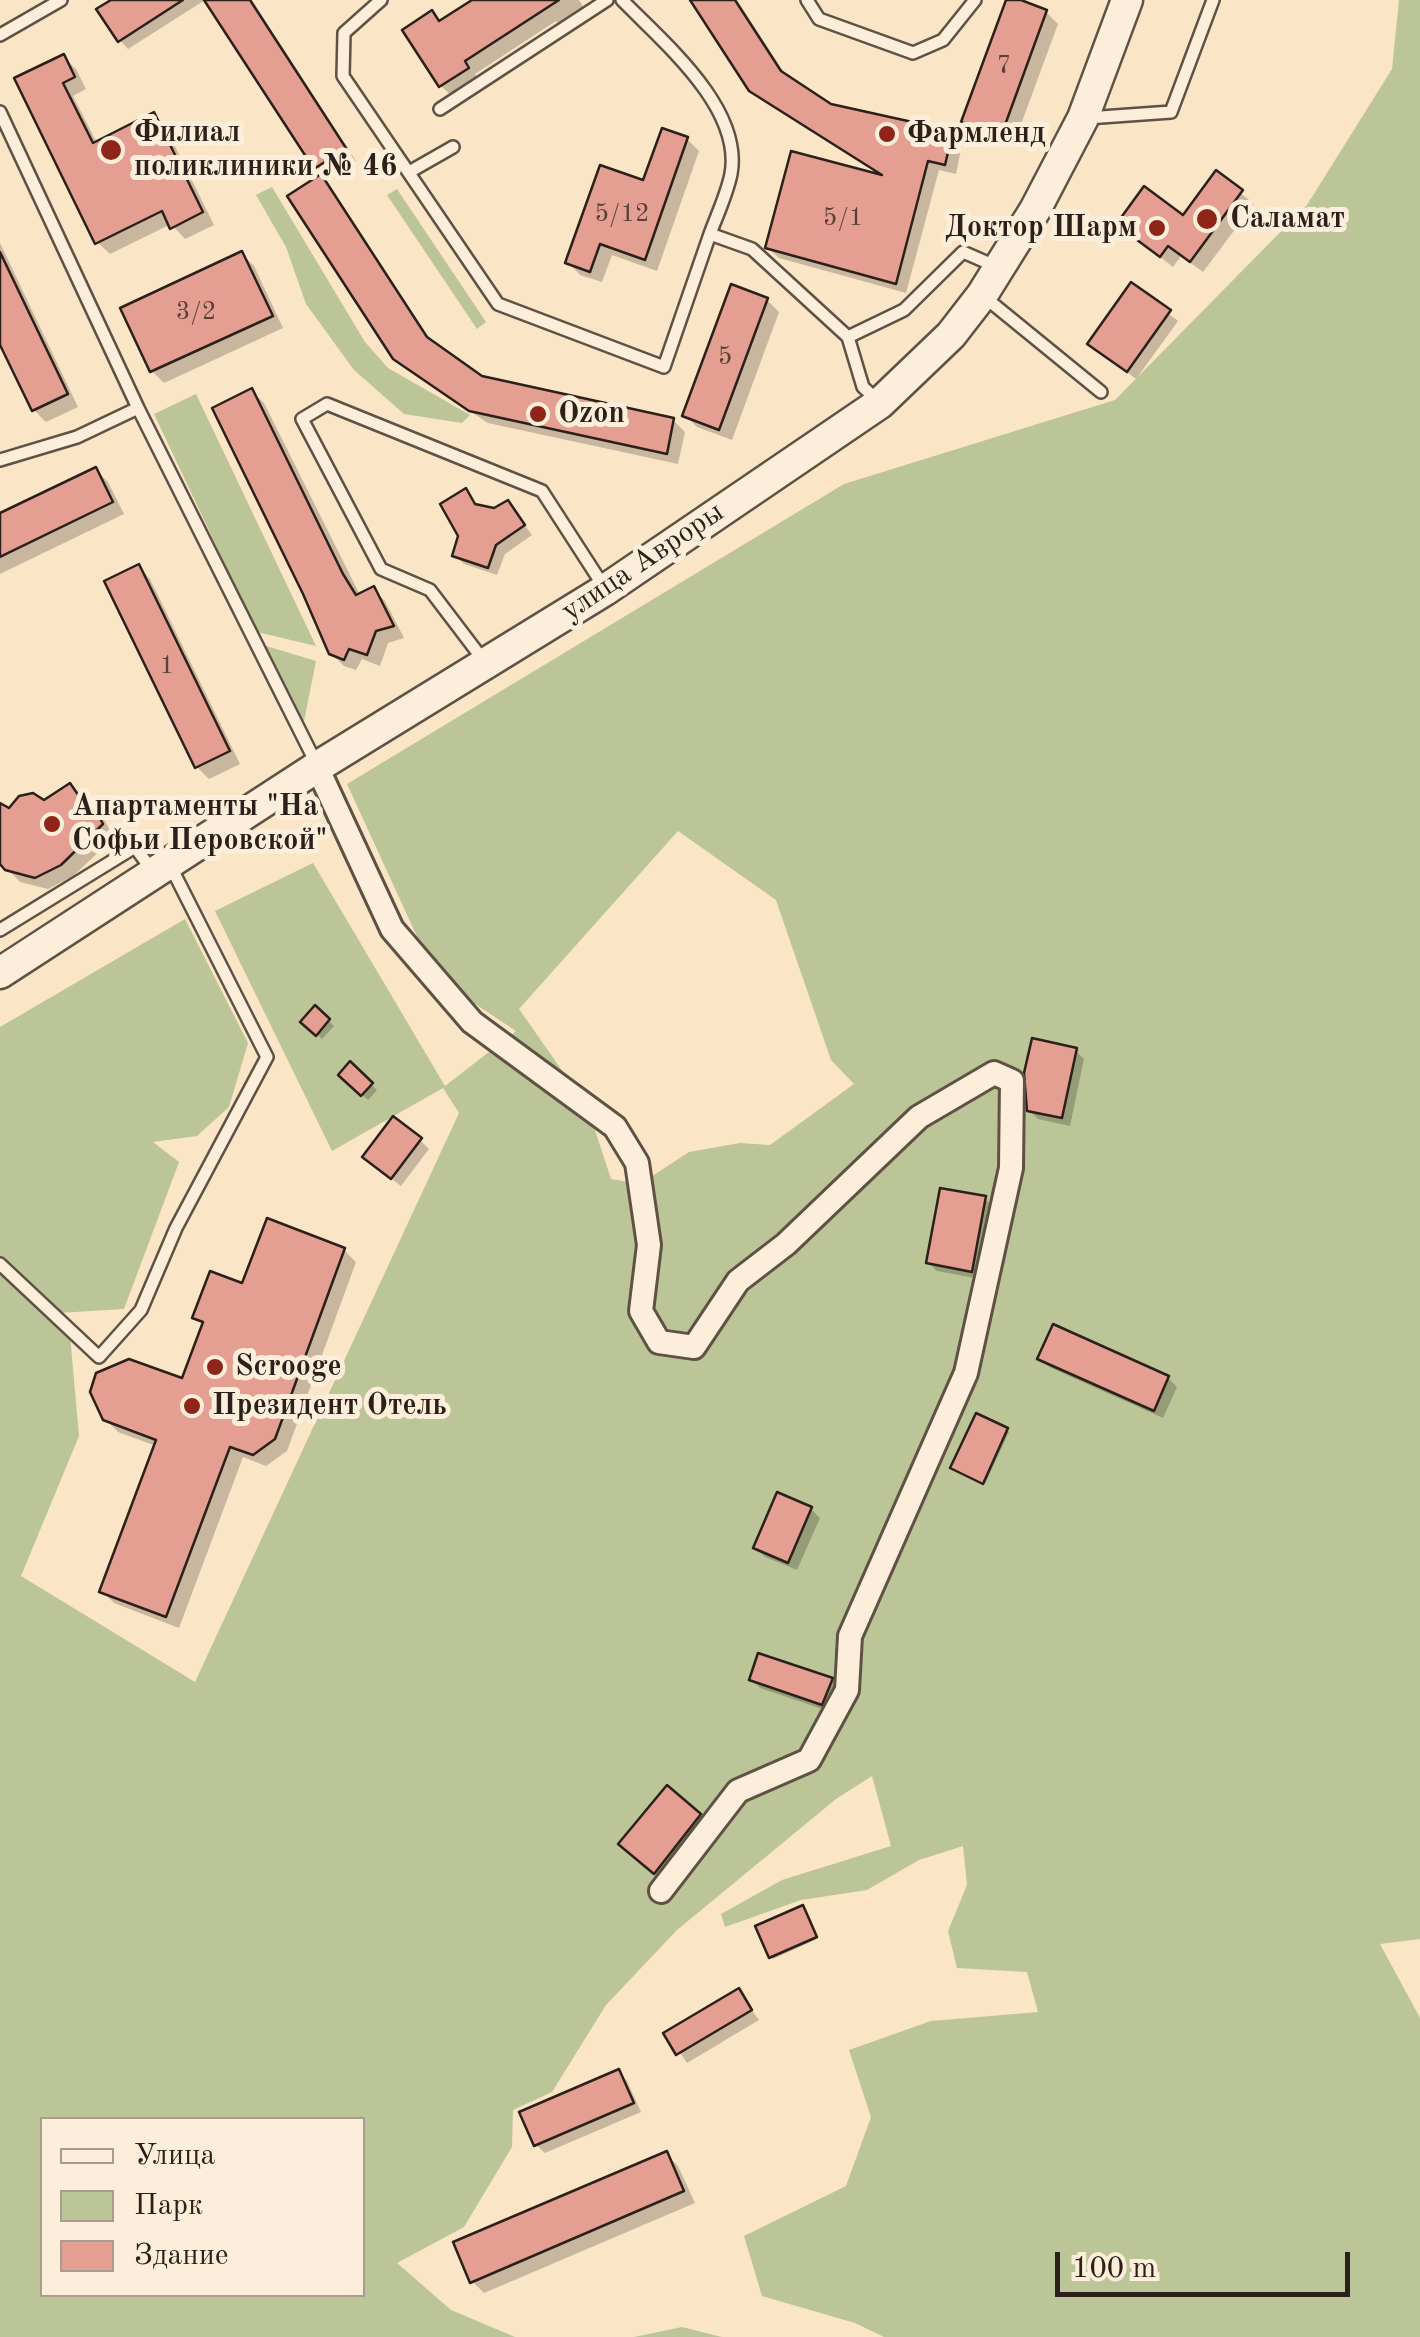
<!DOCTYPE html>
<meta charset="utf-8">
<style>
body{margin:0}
#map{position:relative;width:1420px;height:2337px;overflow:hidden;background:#fae5c6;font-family:"Old Standard TT",serif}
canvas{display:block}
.legend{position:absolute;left:40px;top:2117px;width:325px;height:180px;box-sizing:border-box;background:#fceeda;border:2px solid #a89c8d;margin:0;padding:12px 18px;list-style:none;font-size:30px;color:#2b211a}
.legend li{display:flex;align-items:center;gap:20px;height:50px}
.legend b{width:50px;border:2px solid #a89c8d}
.scale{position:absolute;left:1055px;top:2252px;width:295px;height:45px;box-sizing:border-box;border:5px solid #2b211a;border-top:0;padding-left:12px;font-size:30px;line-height:35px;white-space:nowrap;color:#2b211a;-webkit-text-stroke:8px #fceeda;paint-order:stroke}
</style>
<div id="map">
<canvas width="1420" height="2337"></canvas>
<ul class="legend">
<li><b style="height:12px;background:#fceeda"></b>Улица</li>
<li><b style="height:28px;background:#bbc597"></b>Парк</li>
<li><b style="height:28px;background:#e49f92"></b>Здание</li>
</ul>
<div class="scale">100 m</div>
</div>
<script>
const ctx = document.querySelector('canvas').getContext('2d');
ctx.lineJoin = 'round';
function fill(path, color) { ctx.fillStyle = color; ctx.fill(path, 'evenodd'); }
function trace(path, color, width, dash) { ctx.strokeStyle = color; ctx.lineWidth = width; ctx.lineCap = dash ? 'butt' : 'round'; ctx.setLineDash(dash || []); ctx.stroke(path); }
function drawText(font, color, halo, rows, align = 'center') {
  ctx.font = font + ' "Old Standard TT",serif'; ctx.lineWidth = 10; ctx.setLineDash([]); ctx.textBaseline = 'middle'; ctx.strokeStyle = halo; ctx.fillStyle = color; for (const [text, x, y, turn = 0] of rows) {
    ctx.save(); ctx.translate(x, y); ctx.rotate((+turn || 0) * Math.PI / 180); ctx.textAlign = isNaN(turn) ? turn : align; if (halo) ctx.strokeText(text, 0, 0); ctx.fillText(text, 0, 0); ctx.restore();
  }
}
const green = new Path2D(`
 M1399,0h21v1939l-40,5 40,74v319h-536l-29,-14 -93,-27 -18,-60 102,-50 25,-69 -22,-67 82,-29 107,-9 -11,-40 -70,-4 -9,-37 19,-46 -4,-39 -44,14 -52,30 -66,10 -76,27 -4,-13 61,-34 109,-34 -19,-70 -36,23 -159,131 -71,75 -54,87 -39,18 -1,37 -48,80 -67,36 54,47 64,27h-515v-1068l70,66 9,101 -58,140 174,106 264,-569 -16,-25 -111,63 -117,-240 98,-48 132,223 71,-55 -80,-53 -89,-194 497,-300 271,-84 192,-195 85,-136zM678,831l98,69 55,160 23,24 -84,61 -30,-2 -51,9 -49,32 -29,-5 -24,-73 -68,-97zM42,2120h320v174h-320z
 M272,187l93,155 23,26 82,47 -8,8 -58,-9 -50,-44 -48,-66 -20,-57 -30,-52z
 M397,189l89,133 -9,7 -90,-134z
 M196,394l120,252 -59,-14 -103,-218z
 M263,645l53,16 -13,65z
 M185,919l63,124 -19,64 -32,29 -44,6 26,20 -55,147 -66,4 -58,-54v-232z
 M682,2327l40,10h-88z`);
const shadow = new Path2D(`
 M116,0h89l-77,49 -8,-9z
 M207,0h45l104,161 -31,21 108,163 48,34 192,41 12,12 -7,32 -190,-41 -80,-53 -13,-13 -104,-160 33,-21z
 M476,0h103l8,13 -24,15 -7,-7 -81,53 4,7 -25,17 -13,-12 -36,-56 36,-7z
 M693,0h44l50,77 43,29 121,27 11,11 -6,30 -17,-4 -33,123 -127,-35 -11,-10 114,-72 -119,-75 -12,-12z
 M1008,0l38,12 12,12 -45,122 -37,-13 -12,-12z
 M63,57l13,12 10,20 -13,7 24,47 56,-27 13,12 48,97 -29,14 -14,-15 -61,30 -13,-12 -80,-162z
 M687,139l12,12 -42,120 -45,-16 -10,27 -22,-7 -12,-13z
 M1217,174l37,30 -51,68 -22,-16 -8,11 -25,-19 -25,-30h61z
 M0,243l78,164 -32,15 -12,-12 -34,-71z
 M242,254l12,12 29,62 -119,55 -12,-12z
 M1131,285l47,36 -42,58 -46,-36z
 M767,300l12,12 -47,128 -35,-13 -12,-12z
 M252,391l12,12 96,192 13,-6 12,12 19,37 -16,5 -8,23 -18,-7 -6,11 -12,-4 -13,-13z
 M96,470l12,12 16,32 -124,60v-58z
 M466,491l13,16 15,4 14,-8 24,32 -27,19 -8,21 -33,-11 -9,-9z
 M138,567l12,12 90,185 -31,15 -12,-12z
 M70,786l27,20 17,32 -41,38 -25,13 -28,-7 -20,-21v-55l10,5 34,-8z
 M316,1009l18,17 -12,13 -18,-17z
 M1075,1050l9,9 -14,67 -32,-7 -9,-9z
 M350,1065l27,25 -9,10 -27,-25z
 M420,1140l9,9 -28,37 -27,-21z
 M985,1199l9,9 -14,71 -43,-8 -9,-9z
 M344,1250l12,12 -69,189 -21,15 -23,-9 -64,171 -65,-25 -12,-12 54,-145 -38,-14 -13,-13 78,-37 21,-56 -9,-9 49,-31z
 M1040,1358l128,20 9,9 -14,31 -114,-51z
 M1007,1430l2,2 -24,52 -30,-14z
 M811,1509l9,9 -23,52 -32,-13 -9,-9z
 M752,1680h79l9,9 -9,23 -71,-24z
 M668,1789l41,35 -45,57 -34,-28z
 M804,1910l13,29 -44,20 -2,-2z
 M738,1991l21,29 -72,43 -20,-29z
 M618,2072l9,9 14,31 -96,41 -9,-8z
 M666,2154l12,12 17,37 -211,90 -12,-12z`);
const building = new Path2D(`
 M111,0h72l-65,42 -22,-33z
 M204,0h46l96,148 -32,21z
 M472,0h87l-94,61 4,7 -30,19 -37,-57 30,-20 7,11z
 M690,0h45l46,71 50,33 122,27 -8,34 -17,-4 -32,123 -131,-36 26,-97 91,24 -133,-84z
 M1006,0h15l26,10 -46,126 -40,-14z
 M64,54l11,23 -12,6 30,60 61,-31 49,100 -33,17 -8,-18 -67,33 -81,-166z
 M662,128l26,9 -43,123 -45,-16 -10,28 -25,-9 35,-98 43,15z
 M1216,170l27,20 -53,72 -22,-16 -8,11 -27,-20 4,-6 -17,-12 24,-33 39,29z
 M321,174l106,163 55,39 192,42 -7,36 -198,-43 -76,-52 -106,-163z
 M242,251l31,65 -123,56 -30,-64z
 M0,252l68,142 -36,17 -32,-66z
 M1131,282l40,28 -44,62 -40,-28z
 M731,284l37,14 -49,132 -37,-14z
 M252,388l91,186 13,21 18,-9 20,40 -18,5 -9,24 -18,-6 -5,11 -15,-6 -26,-60 -91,-186z
 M96,467l17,35 -113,55v-44z
 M466,488l9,16 19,4 14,-8 17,25 -29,20 -8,23 -36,-12 6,-20 -18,-32z
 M139,564l91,187 -35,17 -91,-187z
 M70,783l9,13 6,-5 18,33 -42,41 -26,13 -30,-8 -5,-6v-61l9,5 10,-12 14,-3 11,7z
 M315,1005l15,14 -14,17 -16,-14z
 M1032,1038l45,10 -15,70 -35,-7 -3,-38z
 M350,1061l23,22 -12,13 -23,-21z
 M393,1116l29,22 -31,41 -29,-22z
 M940,1188l46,8 -14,76 -46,-9z
 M267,1218l78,30 -70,191 -22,16 -23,-8 -64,170 -67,-25 57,-152 -53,-20 -13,-28 6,-19 33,-14 53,19 21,-56 -11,-4 18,-47 32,12z
 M1053,1324l116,52 -15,35 -117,-52z
 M976,1413l32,15 -25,56 -33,-16z
 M777,1492l35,15 -24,56 -35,-15z
 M758,1653l75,25 -11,27 -73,-25z
 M667,1785l34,29 -47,60 -36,-30z
 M803,1905l14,32 -48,21 -14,-32z
 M739,1988l13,22 -76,45 -13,-22z
 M619,2069l15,34 -100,43 -15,-34z
 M667,2151l17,40 -214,92 -17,-41z`);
const service = new Path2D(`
 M381,0l-37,33 -1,43 155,228 166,63 46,-133
 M622,0c42,43 121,108 109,174 -4,20 -14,41 -21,60l42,15 96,88 15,50 14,13
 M807,0l12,19 94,34 30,-13 32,-40
 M0,35l61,-35
 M440,109l167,-109
 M0,112l138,296 179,357
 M1087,118l84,-6 42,-112
 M411,171l42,-24
 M982,295l119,97
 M848,337l56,-27 59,-58 32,14
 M0,460l77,-23 61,-29
 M484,661l-54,-71 -49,-21 -79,-150 25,-15 215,87 62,96
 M0,930l135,-83 19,26
 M0,1264l99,93 42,-47 35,-82 91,-171 -96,-190`);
const minor = new Path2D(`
 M317,767l75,162 80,93 143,105 22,36 12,82 -8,66 18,31 35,5 44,-66 48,-37 133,-127 75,-44 18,8 -1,87 -45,205 -116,263 -3,54 -38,70 -71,31 -77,100`);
const tertiary = new Path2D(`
 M0,973l317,-206 288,-177 275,-187 71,-68 31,-40 53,-85 48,-92 44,-118`);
const markers = [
 [887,134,10,"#8f2418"],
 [111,150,12,"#8f2418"],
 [1207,219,12,"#8f2418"],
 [1157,228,10,"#8f2418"],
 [538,414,10,"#8f2418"],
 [52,824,10,"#8f2418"],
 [215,1367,10,"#8f2418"],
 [192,1406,10,"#8f2418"]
];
const numberNames = [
 ["7",1004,66],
 ["5/12",622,214],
 ["5/1",843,218],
 ["3/2",196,312],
 ["5",725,357],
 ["1",167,666]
];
const poiNames = [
 ["Филиал",134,133],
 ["поликлиники № 46",134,167],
 ["Фармленд",907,134],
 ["Саламат",1230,219],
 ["Доктор Шарм",1137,228,"right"],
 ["Ozon",558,414],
 ["Апартаменты \"На",72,807],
 ["Софьи Перовской\"",72,841],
 ["Scrooge",235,1367],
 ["Президент Отель",212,1406]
];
const streetNames = [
 ["улица Авроры",643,562,-34]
];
fill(green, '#bbc597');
fill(shadow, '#0003');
fill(building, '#e49f92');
trace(building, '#2b211a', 2.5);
trace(service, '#5f5245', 16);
trace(minor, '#5f5245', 28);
trace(tertiary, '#5f5245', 35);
trace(service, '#fceeda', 11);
trace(minor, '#fceeda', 22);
trace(tertiary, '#fceeda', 30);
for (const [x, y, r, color] of markers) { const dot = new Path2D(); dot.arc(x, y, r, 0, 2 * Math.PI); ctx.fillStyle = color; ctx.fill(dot); trace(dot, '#fceeda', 4); }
drawText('25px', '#594038', null, numberNames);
drawText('bold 30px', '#2b211a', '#fceeda', poiNames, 'left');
drawText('30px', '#2b211a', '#fceeda', streetNames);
</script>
